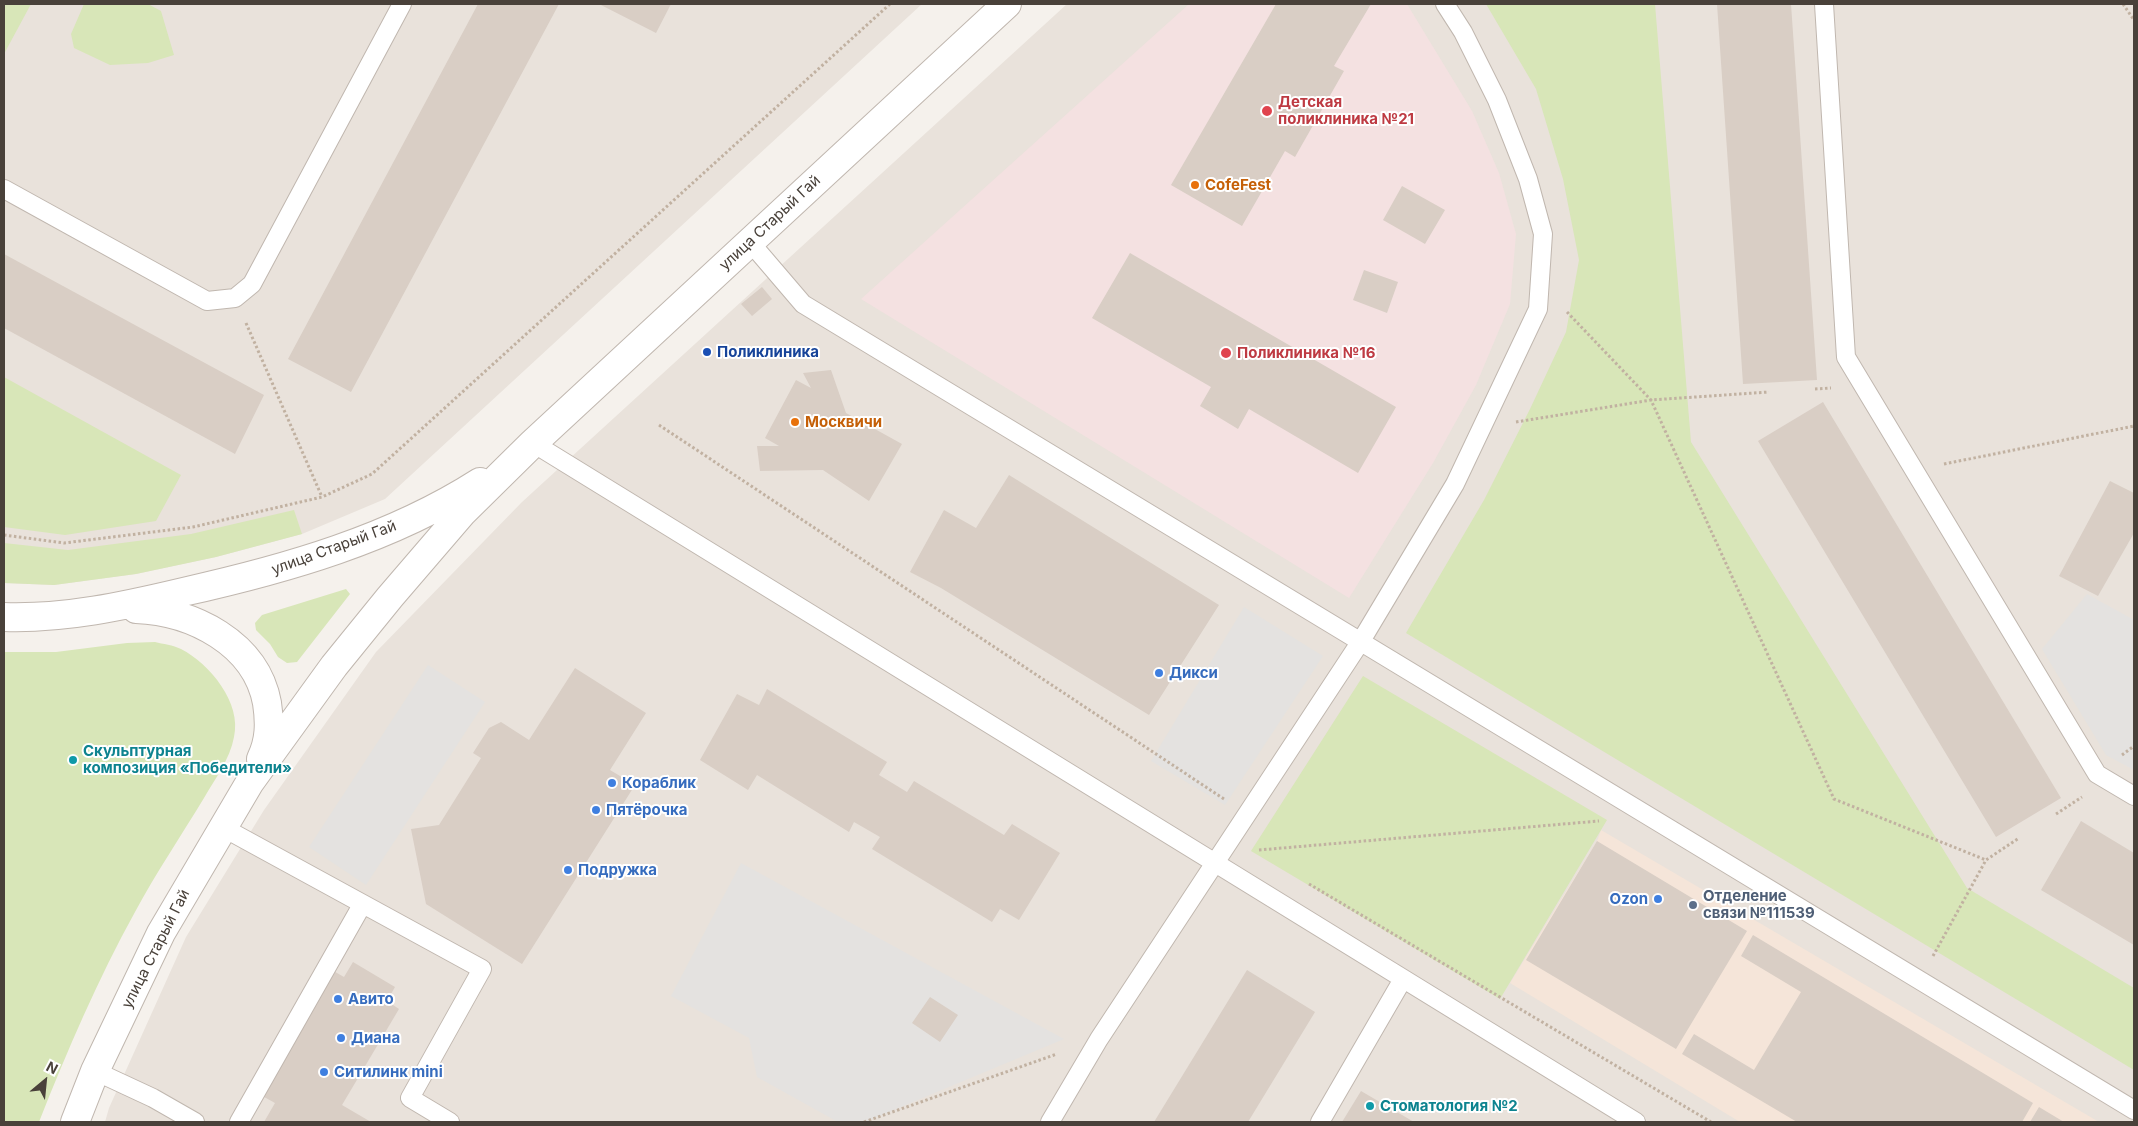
<!DOCTYPE html>
<meta charset="utf-8">
<style>
body{margin:0}
#map{position:relative;width:2138px;height:1126px;overflow:hidden;background:#f5f1ec;font-family:Inter,sans-serif}
canvas{display:block}
.frame{position:absolute;inset:0;border:5px solid #49413a;pointer-events:none}
.north{position:absolute;left:20px;top:1056px;width:50px;height:50px;-webkit-text-stroke:4px #fff;paint-order:stroke;rotate:28deg;font-size:14px;font-weight:700;line-height:20px;text-align:center;color:#49413a}
.north::after{content:'';display:block;margin:auto;width:18px;height:22px;background:#49413a;clip-path:polygon(50% 0,100% 100%,50% 72%,0 100%)}
</style>
<div id="map">
<canvas width="2138" height="1126"></canvas>
<div class="frame"></div>
<div class="north">N</div>
</div>
<script>
const ctx = document.querySelector('canvas').getContext('2d');
ctx.lineJoin = 'round';
function fill(path, color) { ctx.fillStyle = color; ctx.fill(path, 'evenodd'); }
function trace(path, color, width, dash) { ctx.strokeStyle = color; ctx.lineWidth = width; ctx.lineCap = dash ? 'butt' : 'round'; ctx.setLineDash(dash || []); ctx.stroke(path); }
function drawText(font, color, halo, rows, align = 'center') {
  ctx.font = font + ' Inter,sans-serif'; ctx.lineWidth = 4; ctx.setLineDash([]); ctx.textBaseline = 'middle'; ctx.strokeStyle = halo; ctx.fillStyle = color; for (const [text, x, y, turn = 0] of rows) {
    ctx.save(); ctx.translate(x, y); ctx.rotate((+turn || 0) * Math.PI / 180); ctx.textAlign = isNaN(turn) ? turn : align; if (halo) ctx.strokeText(text, 0, 0); ctx.fillText(text, 0, 0); ctx.restore();
  }
}
const residential = new Path2D(`
 M4,4h918l-537,495 -83,35 -86,23 -80,17 -82,11 -50,-2z
 M1067,4h1067v1118h-2029l4,-14 77,-171 78,-127 112,-158 146,-150z`);
const commercial = new Path2D(`
 M1601,830l498,292h-359l-230,-139 87,-142z`);
const medical = new Path2D(`
 M1189,4h218l65,107 27,62 17,61 -6,70 -34,81 -43,78 -84,135 -488,-299z`);
const green = new Path2D(`
 M4,4h27l-27,50z
 M84,4h64l13,7 13,44 -26,8 -38,2 -36,-17 -3,-14z
 M1486,4h169l36,438 276,446 167,100v82l-728,-437 78,-133 46,-91 36,-77 13,-72 -16,-81 -27,-90z
 M4,377l177,98 -25,46 -91,14 -61,-8z
 M294,510l8,24 -86,23 -80,17 -82,11 -50,-2v-40l64,7 123,-16z
 M346,589l4,5 -53,68 -10,1 -9,-6 -8,-13 -14,-14 -1,-7 7,-8z
 M155,642c8,2 18,3 26,7 29,15 61,54 53,88 -4,22 -19,42 -30,61 -23,38 -48,75 -69,114 -37,67 -68,139 -96,210h-35v-470h52l71,-9z
 M1363,676l244,144 -107,179 -249,-148z`);
const parking = new Path2D(`
 M2087,594l47,26v150l-28,-15 -64,-106z
 M1244,607l79,49 -98,149 -74,-44z
 M428,665l57,37 -119,183 -57,-38z
 M741,863l323,176 -199,83h-27l-81,-45 -8,-39 -78,-42z`);
const building = new Path2D(`
 M478,4h81l-208,388 -63,-33z
 M599,4h72l-15,29z
 M1276,4h95l-37,62 10,5 -49,86 -10,-6 -43,75 -71,-41z
 M1717,4h74l26,376 -74,4z
 M1402,186l43,24 -20,34 -42,-24z
 M1130,253l266,154 -38,66 -109,-64 -11,20 -38,-23 11,-19 -119,-69z
 M4,254l260,141 -29,59 -231,-126z
 M1364,270l34,12 -11,31 -34,-13z
 M762,287l10,12 -20,17 -11,-12z
 M831,370l15,43 56,31 -33,57 -46,-31 -63,1 -3,-25h22l-14,-8 31,-58 15,8 -8,-15z
 M1823,402l238,396 -65,39 -238,-396z
 M1009,475l210,130 -70,110 -208,-127 -31,-16 34,-62 32,18z
 M2110,481l24,12v40l-36,63 -39,-20z
 M575,668l71,45 -36,57 25,15 -113,179 -96,-60 -15,-75 28,-4 42,-67 -8,-5 16,-25 12,-6 28,18z
 M767,689l120,73 -8,13 28,17 7,-11 90,54 8,-11 48,29 -41,67 -19,-11 -8,13 -120,-73 8,-12 -26,-15 -5,10 -92,-57 -9,15 -48,-30 37,-66 22,11z
 M2081,821l53,32v92l-93,-55z
 M1597,841l150,90 -71,118 -150,-89z
 M1753,935l280,168 -11,19h-225l-115,-68 12,-20 60,36 47,-78 -60,-36z
 M353,962l42,25 -8,14 12,8 -57,96 29,17h-107l11,-19 -18,-10 73,-124 14,8z
 M1247,970l68,42 -67,110h-94z
 M930,997l28,18 -18,27 -28,-19z
 M1361,1091l53,31h-72z
 M2039,1107l25,15h-34z`);
const path = new Path2D(`
 M2123,4l11,16
 M2133,4h1
 M1567,312l84,88 183,399 152,61
 M246,323l76,174
 M1815,389l16,-1
 M1516,422l135,-22 118,-8
 M659,425l565,374
 M1944,464l190,-38
 M4,535l60,8 129,-16 129,-30 50,-23 518,-470
 M2122,755l12,-9
 M2056,814l26,-17
 M1259,850l340,-29
 M1309,884l402,238
 M1933,956l53,-96 33,-22
 M864,1122l193,-68`);
const service = new Path2D(`
 M1824,4l22,353 251,417 37,22
 M4,189l203,112 28,-3 17,-14 150,-280
 M750,242l53,62 1331,806
 M533,443l1103,679
 M222,827l260,142 -72,129 40,24
 M95,1071l58,27 42,24
 M239,1122l123,-217
 M1050,1122l49,-83 262,-398 94,-157 83,-175 5,-75 -15,-55 -31,-79 -34,-68 -18,-28
 M1320,1122l83,-143`);
const tertiary = new Path2D(`
 M136,609c56,2 120,34 131,94 3,20 3,37 -6,56
 M4,617c61,2 120,-11 179,-25 103,-23 208,-53 297,-110
 M75,1122l20,-51 66,-138 89,-151 84,-116 56,-69 73,-85 70,-69 474,-439`);
const markers = [
 [1267,111,6,"#e0444e"],
 [1195,185,5,"#e8710a"],
 [707,352,5,"#1a4fb4"],
 [1226,353,6,"#e0444e"],
 [795,422,5,"#e8710a"],
 [1159,673,5,"#3f7fe0"],
 [73,760,5,"#0f9aa8"],
 [612,783,5,"#3f7fe0"],
 [596,810,5,"#3f7fe0"],
 [568,870,5,"#3f7fe0"],
 [1658,899,5,"#3f7fe0"],
 [1693,905,5,"#5c6f8a"],
 [338,999,5,"#3f7fe0"],
 [341,1038,5,"#3f7fe0"],
 [324,1072,5,"#3f7fe0"],
 [1370,1106,5,"#0f9aa8"]
];
const healthNames = [
 ["Детская",1278,102],
 ["поликлиника №21",1278,119],
 ["Поликлиника №16",1237,353]
];
const foodNames = [
 ["CofeFest",1205,185],
 ["Москвичи",805,422]
];
const streetNames = [
 ["улица Старый Гай",770,223,-43],
 ["улица Старый Гай",334,548,-20],
 ["улица Старый Гай",156,949,-63]
];
const transitNames = [
 ["Поликлиника",717,352]
];
const shopNames = [
 ["Дикси",1169,673],
 ["Кораблик",622,783],
 ["Пятёрочка",606,810],
 ["Подружка",578,870],
 ["Ozon",1648,899,"right"],
 ["Авито",348,999],
 ["Диана",351,1038],
 ["Ситилинк mini",334,1072]
];
const cultureNames = [
 ["Скульптурная",83,751],
 ["композиция «Победители»",83,768],
 ["Стоматология №2",1380,1106]
];
const serviceNames = [
 ["Отделение",1703,896],
 ["связи №111539",1703,913]
];
fill(residential, '#e9e2db');
fill(commercial, '#f5e5d9');
fill(medical, '#f4e1e1');
fill(green, '#d8e6b8');
fill(parking, '#e4e2e0');
fill(building, '#d9cec5');
trace(service, '#c0b7af', 20);
trace(tertiary, '#c0b7af', 30);
trace(path, '#c1b1a1', 3, [2.5, 2.5]);
trace(service, '#fff', 18);
trace(tertiary, '#fff', 28);
for (const [x, y, r, color] of markers) { const dot = new Path2D(); dot.arc(x, y, r, 0, 2 * Math.PI); ctx.fillStyle = color; ctx.fill(dot); trace(dot, '#fff', 2); }
drawText('bold 15px', '#be3a42', '#fff', healthNames, 'left');
drawText('bold 15px', '#c56008', '#fff', foodNames, 'left');
drawText('15px', '#49413a', '#fff', streetNames);
drawText('bold 15px', '#164399', '#fff', transitNames, 'left');
drawText('bold 15px', '#366cbe', '#fff', shopNames, 'left');
drawText('bold 15px', '#0d838f', '#fff', cultureNames, 'left');
drawText('bold 15px', '#4e5e75', '#fff', serviceNames, 'left');
</script>
